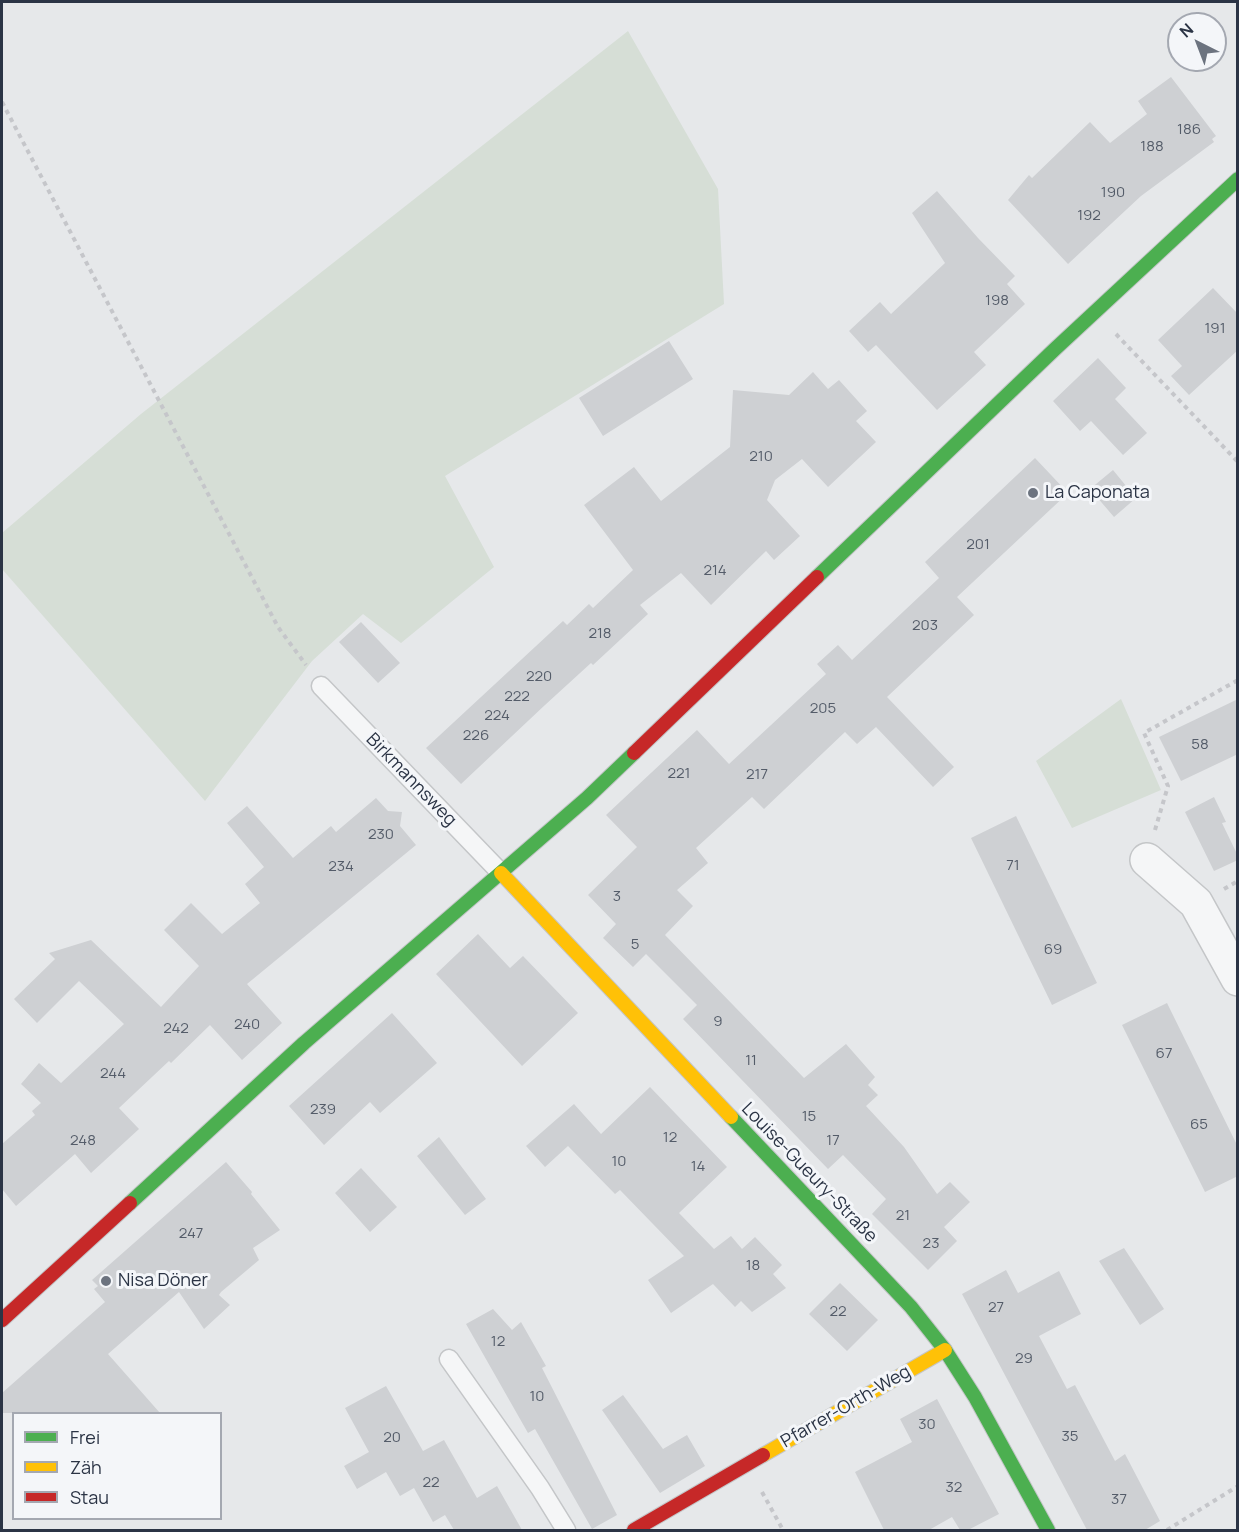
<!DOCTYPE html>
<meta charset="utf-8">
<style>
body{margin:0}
#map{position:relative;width:1239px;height:1532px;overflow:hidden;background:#e6e8ea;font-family:Manrope,sans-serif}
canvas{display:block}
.frame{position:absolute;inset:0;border:3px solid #2b3445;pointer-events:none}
.legend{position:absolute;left:12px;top:1412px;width:210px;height:108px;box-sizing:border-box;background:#f4f6f9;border:2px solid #a4a8b1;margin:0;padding:8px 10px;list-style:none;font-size:18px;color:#2b3445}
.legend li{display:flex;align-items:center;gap:12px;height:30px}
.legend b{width:30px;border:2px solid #a4a8b1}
.north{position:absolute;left:1167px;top:12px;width:60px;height:60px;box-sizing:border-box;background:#f4f6f9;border:2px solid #a4a8b1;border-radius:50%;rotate:318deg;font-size:16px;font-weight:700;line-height:24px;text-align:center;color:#2b3445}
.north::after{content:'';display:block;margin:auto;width:21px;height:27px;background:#6c737f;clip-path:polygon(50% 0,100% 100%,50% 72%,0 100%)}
</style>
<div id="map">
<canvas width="1239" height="1532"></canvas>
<div class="frame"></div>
<ul class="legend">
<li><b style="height:8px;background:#4caf50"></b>Frei</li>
<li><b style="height:8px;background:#ffc107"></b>Zäh</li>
<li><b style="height:8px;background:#c62828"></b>Stau</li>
</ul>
<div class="north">N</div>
</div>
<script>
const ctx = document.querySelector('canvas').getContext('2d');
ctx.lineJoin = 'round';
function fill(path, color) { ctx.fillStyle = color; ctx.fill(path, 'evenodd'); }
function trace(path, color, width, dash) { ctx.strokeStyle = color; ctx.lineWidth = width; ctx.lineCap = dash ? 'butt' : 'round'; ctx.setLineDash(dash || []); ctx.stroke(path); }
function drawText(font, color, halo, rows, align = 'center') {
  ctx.font = font + ' Manrope,sans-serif'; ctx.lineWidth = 6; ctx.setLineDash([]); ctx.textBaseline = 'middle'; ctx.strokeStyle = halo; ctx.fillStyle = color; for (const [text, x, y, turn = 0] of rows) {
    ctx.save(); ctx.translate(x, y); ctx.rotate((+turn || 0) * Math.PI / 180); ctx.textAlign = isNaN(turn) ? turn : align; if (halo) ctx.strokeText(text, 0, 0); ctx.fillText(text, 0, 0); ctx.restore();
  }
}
const green = new Path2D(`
 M628,31l90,158 6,115 -279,172 49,91 -93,76 -38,-29 -51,47 -107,140 -203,-232v-36l139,-119z
 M1121,699l40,91 -89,38 -36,-67z`);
const building = new Path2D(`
 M1171,77l45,59 -4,3 2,3 -73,54 -73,68 -60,-64 21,-25 3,3 58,-56 20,21 37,-29 -9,-13z
 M937,191l41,47 37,38 -8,8 18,20 -51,48 12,13 -49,45 -61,-65 -8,7 -19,-21 31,-29 11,12 54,-51 -33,-50z
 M1213,288l25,26v36l-49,45 -18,-19 11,-10 -24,-26z
 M669,341l24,38 -90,57 -24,-38z
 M1098,358l28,30 -11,11 32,34 -24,22 -32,-34 -11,10 -27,-30z
 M813,372l15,17 11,-9 28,31 -11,10 20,21 -48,45 -26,-28 -27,21 -8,20 33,36 -26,24 -8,-9 -55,54 -30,-32 -41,32 8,9 -55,51 -2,-2 -46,42 -84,79 -35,-36 137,-127 4,4 22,-21 4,4 40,-38 -49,-65 50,-38 27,34 69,-54 3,-57 56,5z
 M1035,458l33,35 -111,104 17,18 -87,82 67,70 -21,20 -57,-60 -19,17 -12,-12 -81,77 -12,-12 -56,51 12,15 -31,27 16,16 -28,29 139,143 42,-34 29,33 -7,8 10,10 -12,11 38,41 33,47 13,-12 20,20 -26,25 13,14 -29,29 -56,-56 14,-15 -43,-44 -15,14 -145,-150 14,-14 -51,-51 -13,13 -30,-29 13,-14 -28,-29 49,-48 -31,-32 91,-85 32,34 97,-90 -9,-10 21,-19 14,15 87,-82 -14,-16z
 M1113,470l23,28 -22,19 -24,-28z
 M361,622l39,41 -22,20 -39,-41z
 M1238,699v55l-57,27 -22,-44z
 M1214,797l12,25 -4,1 16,33v4l-24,11 -29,-59z
 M376,798l12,13 14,1 -2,14 16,19 -169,139 35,39 -40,37 -32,-35 -39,38 -2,-2 -50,47 20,21 -48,44 -16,-19 -59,52 -14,-17v-45l33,-29 -3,-4 9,-8 -20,-19 18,-21 22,20 63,-59 -45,-43 -42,42 -23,-24 41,-40 -6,-6 42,-13 70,67 38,-41 -35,-36 27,-27 31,31 38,-31 -15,-19 19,-17 -37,-44 20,-17 46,52 38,-32 5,6z
 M1016,816l81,167 -45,22 -81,-167z
 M478,934l32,34 13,-12 55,57 -56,53 -86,-92z
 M1167,1003l71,144v29l-33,16 -83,-167z
 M392,1013l45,50 -57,50 -10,-11 -46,43 -35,-39z
 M650,1087l77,80 -48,46 35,36 17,-13 11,13 13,-12 27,28 -9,9 13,14 -34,24 -11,-11 -6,6 -22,-23 -42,29 -23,-33 36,-24 -64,-66 -5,4 -47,-48 -23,21 -19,-21 48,-42 27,30z
 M439,1137l47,62 -21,16 -48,-59z
 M226,1162l26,30 -1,2 29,36 -27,18 6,12 -38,32 -2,3 11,10 -26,24 -25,-37 -71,62 52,59h-158v-20l103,-91 -11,-13 4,-3 -6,-6z
 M361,1168l36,39 -27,25 -35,-39z
 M1124,1248l40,61 -24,16 -41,-64z
 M1006,1270l12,23 41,-22 22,43 -42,22 28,53 8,-4 40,76 10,-7 35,67 -15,9h-58l-125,-236z
 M840,1283l38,37 -31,31 -38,-37z
 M493,1309l19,21 9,-8 25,44 -4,2 75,147 -25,14 -57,-100 -7,4 -62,-109z
 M386,1386l37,65 21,-11 33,58 20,-12 25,44h-68l-9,-15 -12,7 -19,-34 -14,8 -14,-24 -29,17 -13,-23 25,-14 -24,-44z
 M623,1395l40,54 24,-14 18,31 -45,27 -58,-83z
 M937,1399l62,115 -31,16h-8l-8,-13 -23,13h-45l-29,-58 57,-30 -12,-23z`);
const path = new Path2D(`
 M2,102l276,525 28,38
 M1116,334l122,128
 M1155,830l13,-44 -24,-53 94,-53
 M1224,889l14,-8
 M762,1492l21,38
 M1167,1530l71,-44`);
const lane = new Path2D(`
 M321,686l180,187
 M449,1359l91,129 26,42`);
const street = new Path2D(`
 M1147,860l49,43 42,76`);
const fast = new Path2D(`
 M817,577l238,-228 183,-170
 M731,1117l180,190 34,43 30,47 73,133
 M130,1203l174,-160 283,-245 47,-45`);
const slow = new Path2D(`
 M501,873l230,244
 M763,1455l182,-105`);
const jam = new Path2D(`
 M634,753l183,-176
 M2,1320l128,-117
 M634,1530l129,-75`);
const markers = [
 [1033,493,6,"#6c737f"],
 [106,1281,6,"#6c737f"]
];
const numberNames = [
 ["186",1189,130],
 ["188",1152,147],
 ["190",1113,193],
 ["192",1089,216],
 ["198",997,301],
 ["191",1215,329],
 ["210",761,457],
 ["201",978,545],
 ["214",715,571],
 ["203",925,626],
 ["218",600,634],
 ["220",539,677],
 ["222",517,697],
 ["205",823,709],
 ["224",497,716],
 ["226",476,736],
 ["58",1200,745],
 ["221",679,774],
 ["217",757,775],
 ["230",381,835],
 ["71",1013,866],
 ["234",341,867],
 ["3",617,897],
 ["5",635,945],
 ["69",1053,950],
 ["9",718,1022],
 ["240",247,1025],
 ["242",176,1029],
 ["67",1164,1054],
 ["11",751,1061],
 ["244",113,1074],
 ["239",323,1110],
 ["15",809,1117],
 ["65",1199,1125],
 ["12",670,1138],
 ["248",83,1141],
 ["17",833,1141],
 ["10",619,1162],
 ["14",698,1167],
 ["21",903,1216],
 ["247",191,1234],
 ["23",931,1244],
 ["18",753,1266],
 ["27",996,1308],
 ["22",838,1312],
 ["12",498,1342],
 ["29",1024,1359],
 ["10",537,1397],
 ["30",927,1425],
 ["35",1070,1437],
 ["20",392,1438],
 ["22",431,1483],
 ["32",954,1488],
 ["37",1119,1500]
];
const poiNames = [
 ["La Caponata",1045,493],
 ["Nisa Döner",118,1281]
];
const streetNames = [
 ["Birkmannsweg",411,780,46],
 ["Louise-Gueury-Straße",809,1173,46],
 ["Pfarrer-Orth-Weg",846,1407,-30]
];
fill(green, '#d6ded6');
fill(building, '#ced0d3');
trace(lane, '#c4c6c8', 21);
trace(street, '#c4c6c8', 36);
trace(fast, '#c4c6c8', 16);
trace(slow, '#c4c6c8', 16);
trace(jam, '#c4c6c8', 16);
trace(path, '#c5c6ca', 4, [4.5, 4.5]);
trace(lane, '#f5f6f7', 18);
trace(street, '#f5f6f7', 33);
trace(fast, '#4caf50', 14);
trace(slow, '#ffc107', 14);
trace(jam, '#c62828', 14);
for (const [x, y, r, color] of markers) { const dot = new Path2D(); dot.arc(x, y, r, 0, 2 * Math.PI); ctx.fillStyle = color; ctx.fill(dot); trace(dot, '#f4f6f9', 2); }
drawText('15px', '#545c69', null, numberNames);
drawText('18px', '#2b3445', '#f4f6f9', poiNames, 'left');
drawText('18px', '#2b3445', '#f4f6f9', streetNames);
</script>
